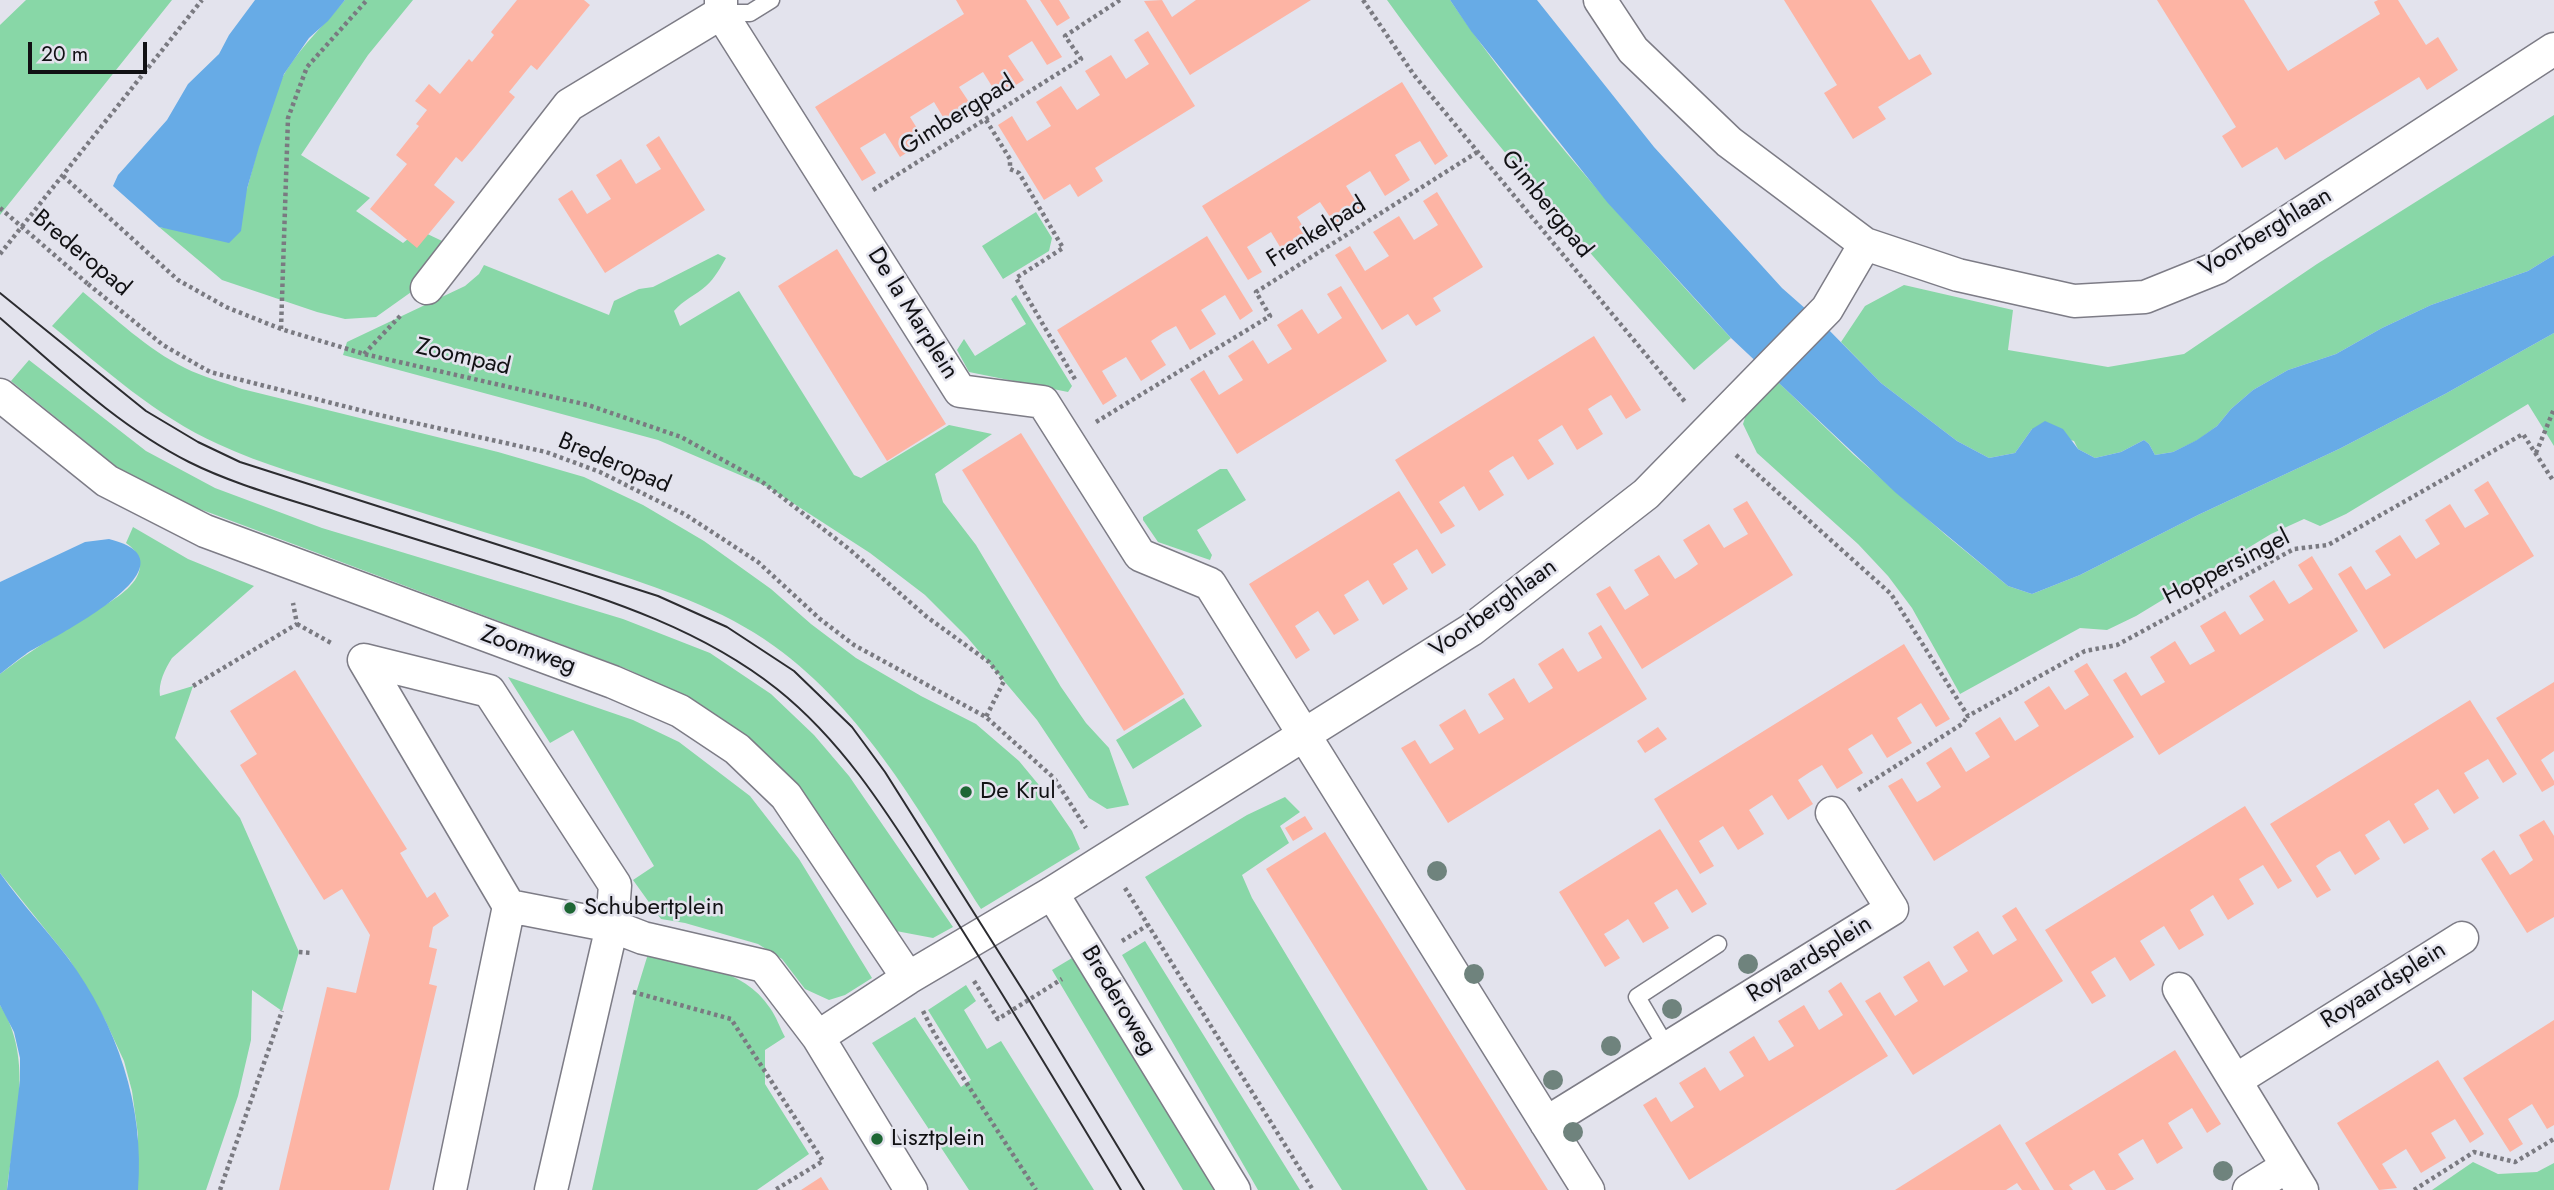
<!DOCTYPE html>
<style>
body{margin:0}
#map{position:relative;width:2554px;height:1190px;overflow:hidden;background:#e3e3ed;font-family:Jost,sans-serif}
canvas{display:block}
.scale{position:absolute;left:28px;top:42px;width:119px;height:32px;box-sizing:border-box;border:4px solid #111114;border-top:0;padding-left:9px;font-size:21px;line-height:24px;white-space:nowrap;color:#111114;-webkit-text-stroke:5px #e3e3ed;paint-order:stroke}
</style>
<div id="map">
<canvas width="2554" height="1190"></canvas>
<div class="scale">20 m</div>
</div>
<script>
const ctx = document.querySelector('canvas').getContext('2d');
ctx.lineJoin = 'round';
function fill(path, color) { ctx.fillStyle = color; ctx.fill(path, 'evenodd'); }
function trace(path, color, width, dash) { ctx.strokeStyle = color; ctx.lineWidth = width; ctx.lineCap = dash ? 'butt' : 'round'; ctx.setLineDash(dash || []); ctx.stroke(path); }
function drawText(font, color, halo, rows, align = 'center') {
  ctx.font = font + ' Jost,sans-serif'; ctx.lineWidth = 5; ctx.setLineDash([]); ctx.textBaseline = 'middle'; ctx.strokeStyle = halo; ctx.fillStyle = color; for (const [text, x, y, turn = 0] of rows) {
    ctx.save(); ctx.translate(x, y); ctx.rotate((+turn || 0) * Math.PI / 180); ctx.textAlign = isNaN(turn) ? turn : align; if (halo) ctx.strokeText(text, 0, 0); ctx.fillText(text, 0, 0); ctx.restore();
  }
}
const green = new Path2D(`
 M26,0h146l-172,215v-190z
 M345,0h68l-45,55 -67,100 69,43 -14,13 47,32 16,-13 40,19 -7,14 -76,54 -31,2 -28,-7 -95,-32 -63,-53 19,3 69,-41c9,-32 22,-91 39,-118 17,-27 39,-47 59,-71z
 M1387,0h63c83,121 182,231 281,338l-37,32c-106,-119 -214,-240 -307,-370z
 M2554,115v140l-26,16 -97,34 -49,23 -46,26 -48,16 -35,20 -22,19 -14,17 -19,14 -25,12 -18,3 -6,-11 -5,-4 -23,12 -26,6 -17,-9 -4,-8 -42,-12 -17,24 -26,5 -32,-17 -76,-58 -40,-41 24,-36 39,-21 109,25 -5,40 100,17 76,-13 133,-90z
 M1036,212l16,26 -3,13 -46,28 -21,-33z
 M718,254l8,4c-6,10 -11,20 -20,28 -10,9 -23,14 -32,25l6,15 59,-35 115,184 7,3 88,-53 43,9 -57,40 8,28 33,43 85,142 25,36 23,25 20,57 -22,4 -18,-11 -52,-78 -70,-83 -42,-42 -55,-42 -102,-66 -110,-47 -315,-85 4,-13 118,-56 14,-12 5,-9 125,50 5,-14 25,-12 14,-2z
 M83,292c32,26 64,57 102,76 18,9 38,14 57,21l256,63 86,25 59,28 61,36 67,48 40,35 45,34 65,38 55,28 43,37 29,35 24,35 8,18 -99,60c-60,-94 -115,-197 -207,-263 -52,-38 -116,-58 -176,-78 -80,-26 -160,-50 -240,-75 -46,-15 -95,-28 -140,-49 -62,-28 -114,-75 -166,-118z
 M1016,295l56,91 -4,6 -99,-20 -12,-22 7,-11 11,17 51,-32 -15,-25z
 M2554,333v113l-26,-42 -182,110 -26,12 -16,-7 -33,15 -135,82 -29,14 -27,-2 -120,66 -48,-86 -24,-32 -30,-32 -101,-91 -14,-29 5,-16 29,-27 77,74 93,81 61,50 24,8 48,-19 118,-60 141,-66 106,-55z
 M29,360l117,91 69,37 107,40 301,91 87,34 61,41 43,41 35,41 104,151 -20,11 -37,-7 -23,-31 -43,-70 -35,-47 -50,-48 -49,-33 -69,-33 -430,-161 -74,-36 -112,-91z
 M1220,469h7l19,31 -49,30 15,25 -2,5 -52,-18 -15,-22v-3z
 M133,527l55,32 66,27 -82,72c-7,11 -14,25 -12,38l33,-10 -18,52 65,80 59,134 -17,59 -30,-21 -1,50 -13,56 -32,94h-68v-55l-6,-44 -8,-30 -19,-41 -36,-61 -69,-86v-199c26,-20 54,-38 82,-55 18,-12 41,-22 53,-39 10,-15 4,-28 -9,-37z
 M508,677l125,43 46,22 71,54 49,63 73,119 -27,17 -16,5 -24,-11 -23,-30 -24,-15 -73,-21 -24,-4 -28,-39 21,-14 -81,-136 -23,13z
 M1184,698l18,28 -69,43 -17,-29z
 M1285,797l15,15 -20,14 9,17 -47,32 10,23 176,292h-86l-197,-313 102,-62z
 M1145,941l155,249h-42l-136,-235z
 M648,954c44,11 95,13 122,54 6,8 10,20 15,29l-20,13v34l44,70 -52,36h-165l44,-197z
 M1077,955l138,235h-32l-131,-220z
 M966,985l10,16 -12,9 23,39 14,-8 93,149h-125l-97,-147 43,-26 46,70 10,-7 -43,-70z
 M0,1005c35,54 14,125 7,185h-7z
 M2473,1162l25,12 39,-2 17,-9v27h-122z`);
const water = new Path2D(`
 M255,0h90l-17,21 -19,17 -25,36 -25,73 -12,42 -6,42 -12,12 -70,-16 -46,-41 5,-11 49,-55 21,-36 31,-30 10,-19z
 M1450,0h87l117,147 128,141 42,37 57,58 76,58 32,17 26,-5 17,-24 13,-8 18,8 15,20 17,9 26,-6 23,-12 5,4 6,11 18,-3 24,-12 20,-14 14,-17 22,-19 35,-20 48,-16 46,-26 49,-23 97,-34 26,-16v78l-109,61 -106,55 -141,66 -118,60 -48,19 -24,-8 -112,-93 -165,-155 -124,-136 -136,-171z
 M109,539c97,24 -58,99 -83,115 -9,6 -17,13 -26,20v-92l85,-40z
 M0,873c21,30 46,56 68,85 49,67 77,148 70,232h-131l13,-110v-22l-6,-26 -14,-27z`);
const building = new Path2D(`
 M517,0h67l6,5 -53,65 -6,-5 -22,27 6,5 -41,51 -12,14 -6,-5 -22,28 21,17 -38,46 -47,-39 37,-45 -11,-9 23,-29 -3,-2 11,-14 -12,-9 14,-17 11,10 29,-35 3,3 9,-11 13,-16 -3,-3z
 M956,0h70l36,57 -15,8 -15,-24 -24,15 16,24 -26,16 -15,-24 -24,15 16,24 -26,16 -15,-25 -24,15 15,24 -25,16 -15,-24 -25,15 16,25 -14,8 -47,-74 149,-93z
 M1040,0h19l11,18 -13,8z
 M1162,0l10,17 24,-17h115l-121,75 -46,-74z
 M1784,0h87l38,60 11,-6 12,20 -54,33 8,12 -33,20 -29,-46 13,-8z
 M2157,0h87l44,71 92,-57 -6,-12 4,-2h20l28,45 12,-8 20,33 -31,20 -8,-13 -134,83 -8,-13 -35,21 -20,-32 14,-9z
 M1148,31l47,75 -100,62 8,13 -25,16 -8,-13 -26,16 -46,-75 14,-9 15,25 24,-15 -15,-24 25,-16 16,24 23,-15 -15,-24 26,-16 15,24 23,-15 -15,-24z
 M1402,82l46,74 -13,9 -15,-24 -13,7 -12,7 15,25 -25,16 -15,-25 -24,15 15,24 -25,16 -16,-24 -23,15 15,24 -26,16 -15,-25 -24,15 15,25 -14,8 -46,-74z
 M659,136l46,74 -100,63 -47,-74 14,-9 15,24 24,-15 -15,-24 25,-16 15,25 25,-15 -15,-24z
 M1437,192l46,75 -50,31 8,13 -25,15 -8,-12 -26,16 -47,-75 15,-9 15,25 24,-15 -16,-24 26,-16 15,24 24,-15 -15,-24z
 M1207,236l46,75 -13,9 -15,-25 -24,15 15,24 -26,16 -14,-24 -13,7 -12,8 15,24 -25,16 -15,-24 -24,14 15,25 -14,9 -46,-75z
 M837,249l109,175 -59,37 -109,-175z
 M1341,286l46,75 -150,93 -47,-75 14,-9 15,25 24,-15 -15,-24 25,-16 15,24 24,-15 -15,-24 25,-16 16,25 24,-16 -15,-24z
 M1594,336l47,74 -15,9 -15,-24 -12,7 -11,7 15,25 -26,16 -15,-25 -24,15 16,24 -26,16 -15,-24 -12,7 -12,8 15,24 -25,16 -15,-25 -25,16 16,24 -14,8 -46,-74z
 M1021,433l163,261 -60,37 -162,-261z
 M2488,481l46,75 -150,93 -46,-75 13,-8 15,24 25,-15 -16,-24 25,-16 16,24 24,-15 -15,-24 25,-16 15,24 24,-14 -15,-24z
 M1399,491l47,74 -14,9 -15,-25 -24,15 15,25 -25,16 -15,-25 -24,15 15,25 -25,15 -16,-24 -23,15 15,24 -14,9 -47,-75z
 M1747,501l46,74 -151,94 -46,-75 14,-8 15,24 24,-15 -15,-25 25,-15 16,24 12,-7 11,-8 -15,-24 26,-16 15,24 24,-14 -15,-25z
 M2312,556l46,75 -199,124 -46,-75 13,-8 15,24 24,-14 -15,-25 25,-16 15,24 25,-14 -15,-25 25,-15 15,24 24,-15 -15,-24 25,-16 15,24 12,-7 12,-8 -15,-24z
 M1601,625l46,74 -199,124 -47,-75 14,-8 15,24 24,-15 -15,-24 26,-16 14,25 25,-15 -16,-25 26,-16 15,25 24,-15 -15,-24 25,-16 15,24 24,-14 -14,-25z
 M1904,644l46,75 -14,8 -15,-24 -24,15 15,25 -25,15 -15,-24 -24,15 15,24 -26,16 -15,-24 -12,7 -12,8 15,24 -25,16 -16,-25 -23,15 15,24 -26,16 -15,-24 -24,15 15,25 -14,8 -46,-75z
 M2087,663l47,74 -200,124 -46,-75 14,-8 15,24 12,-7 12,-8 -15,-24 25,-16 15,25 24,-15 -15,-24 25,-16 15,24 24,-15 -15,-24 25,-16 16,24 24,-15 -15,-24z
 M295,670l112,179 -7,4 27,45 8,-6 14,24 -16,11 -4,20 8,2 -8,35 8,2 -48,204h-110l48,-203 29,6 14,-58 -28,-46 -18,11 -84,-135 17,-11 -27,-43z
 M2554,682v69l-13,9 13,21v4l-12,7 -46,-74z
 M2470,700l47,74 -14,9 -15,-24 -24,14 15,25 -25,16 -16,-25 -24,15 15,25 -25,15 -15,-24 -24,15 15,24 -25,16 -15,-24 -13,7 -11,8 15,24 -14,8 -47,-74z
 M1658,727l9,12 -22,14 -8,-12z
 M2245,806l47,75 -14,8 -15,-24 -24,14 15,25 -26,16 -15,-25 -23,15 14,25 -25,15 -15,-24 -24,15 15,24 -25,16 -15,-24 -24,15 15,24 -14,8 -47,-74z
 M1305,816l8,13 -20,12 -8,-13z
 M2544,820l10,16v81l-27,16 -46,-74 13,-9 16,25 12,-7 11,-8 -14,-25z
 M1660,829l47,75 -15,9 -15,-24 -12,7 -11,7 15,25 -26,15 -15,-24 -12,8 -12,7 16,24 -15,9 -46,-75z
 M1325,832l55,87 168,271h-82l-200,-321z
 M2016,907l47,74 -150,94 -48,-74 15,-9 15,24 23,-15 -15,-24 26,-16 15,25 24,-15 -15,-24 25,-16 15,24 24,-15 -15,-24z
 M1841,982l47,74 -199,124 -46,-75 13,-8 15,25 23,-15 -15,-24 26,-16 15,24 24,-15 -15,-24 25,-16 15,25 25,-15 -16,-25 26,-16 15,25 24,-15 -15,-24z
 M2554,1020v105l-7,4 -15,-25 -24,15 15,25 -13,8 -47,-74z
 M2175,1050l46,74 -14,9 -15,-25 -24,15 15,25 -26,16 -14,-25 -25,15 16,25 -19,11h-9l-12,-20 -25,15 4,5h-19l-29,-47z
 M2438,1060l46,74 -14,9 -15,-24 -24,14 15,25 -25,15 -15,-24 -24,15 15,24 -18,2 -42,-67z
 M2000,1124l40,66h-18l-5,-7 -11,7h-111z
 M821,1177l8,13h-28z`);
const path = new Path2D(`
 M1363,0l51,75 272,328
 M986,120l24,39v10l9,4 44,75 -47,30 60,103
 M63,176l115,104 48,27 55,22 83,25 224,51 93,32 80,44 88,68 78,68 62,45 15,19 -18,36
 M873,190l208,-131 -16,-23 55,-36
 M0,254l202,-254
 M88,284l75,61 47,27 169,43 167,37 54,20 86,43 72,47 62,57 34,26 132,72 68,61 32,50
 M281,329l7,-211 19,-51 60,-67
 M364,354l38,-40
 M1096,422l174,-106 -14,-24 223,-141
 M2536,453l18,-44
 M1736,455l155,139 77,122 117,-65 32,-6 177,-96 34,-4 195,-111 31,48
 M297,624l36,20
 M193,686l104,-62 -4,-21
 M1858,790l104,-66 6,-8
 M1125,888l188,302
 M1122,941l26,-16
 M299,952l12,1
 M974,981l24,38 64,-40
 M633,992l98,27 92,142 -48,29
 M923,1011l11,22 102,157
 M220,1190l62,-179
 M2414,1190l60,-38 41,10 39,-23`);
const lane = new Path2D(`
 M721,13h29l21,-13
 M1667,1048l-30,-51 81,-53`);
const street = new Path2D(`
 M721,0v13l239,378 83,11 97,153 70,29 378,606
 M1600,0l33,50 96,92 136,102 93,31 116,26 71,-4 72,-29 337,-219
 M427,288l142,-183 152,-92
 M0,395l107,86 98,50 408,151 67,29 57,38 49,47 122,182
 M1052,893l182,297
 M509,906l103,20 31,12 121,28 54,71 93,153
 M2179,989l123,201
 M818,1037l90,-59 144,-85 419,-263 175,-136 181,-185 38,-65
 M2236,1080l226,-142
 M1546,1123l346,-214 -60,-96
 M450,1190l59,-284 -145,-246 125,31 126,194 -3,41 -61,264
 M2249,1190l37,-23`);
const tram = new Path2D(`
 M0,293l146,118 52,31 42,20 418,134 69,31 67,44 58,56 33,45 144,228 115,190
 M0,318c59,51 119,109 189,144 42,21 89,34 133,48 67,21 133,41 199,62 91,29 180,57 256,117 69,55 114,130 161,203 63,98 123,198 183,298`);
const pathBridge = new Path2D(`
 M0,208l88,76`);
const trees = [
 [1437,871],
 [1748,964],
 [1474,974],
 [1672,1009],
 [1611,1046],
 [1553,1080],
 [1573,1132],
 [2223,1171]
];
const markers = [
 [966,792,7,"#1e6735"],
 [570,908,7,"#1e6735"],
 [877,1139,7,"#1e6735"]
];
const streetNames = [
 ["Gimbergpad",958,116,-32],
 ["Gimbergpad",1546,205,51],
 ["Frenkelpad",1317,233,-32],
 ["Voorberghlaan",2266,233,-31],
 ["Brederopad",81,254,40],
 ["De la Marplein",912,314,58],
 ["Zoompad",463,358,13],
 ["Brederopad",614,464,23],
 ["Hoppersingel",2227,568,-27],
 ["Voorberghlaan",1494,609,-36],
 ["Zoomweg",528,651,20],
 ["Royaardsplein",1810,960,-32],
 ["Royaardsplein",2384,986,-32],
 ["Brederoweg",1118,1001,59]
];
const poiNames = [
 ["De Krul",980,792],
 ["Schubertplein",584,908],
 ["Lisztplein",891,1139]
];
fill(green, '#88d7a7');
fill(water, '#67abe6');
fill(building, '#fdb4a4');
trace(lane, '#7d7c86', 19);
trace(street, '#7d7c86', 35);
trace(path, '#7a7a81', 4.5, [3.5, 3.5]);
trace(lane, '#fff', 16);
trace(street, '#fff', 32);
trace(tram, '#2c2c30', 2);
trace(pathBridge, '#7a7a81', 4.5, [3.5, 3.5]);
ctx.fillStyle = '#6f837d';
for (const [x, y] of trees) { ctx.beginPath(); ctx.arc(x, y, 10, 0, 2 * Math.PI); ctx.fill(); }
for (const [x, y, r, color] of markers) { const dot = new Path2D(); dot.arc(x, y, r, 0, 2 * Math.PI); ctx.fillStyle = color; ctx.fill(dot); trace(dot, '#e3e3ed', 2.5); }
drawText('24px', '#111114', '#e3e3ed', streetNames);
drawText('24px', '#111114', '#e3e3ed', poiNames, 'left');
</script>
